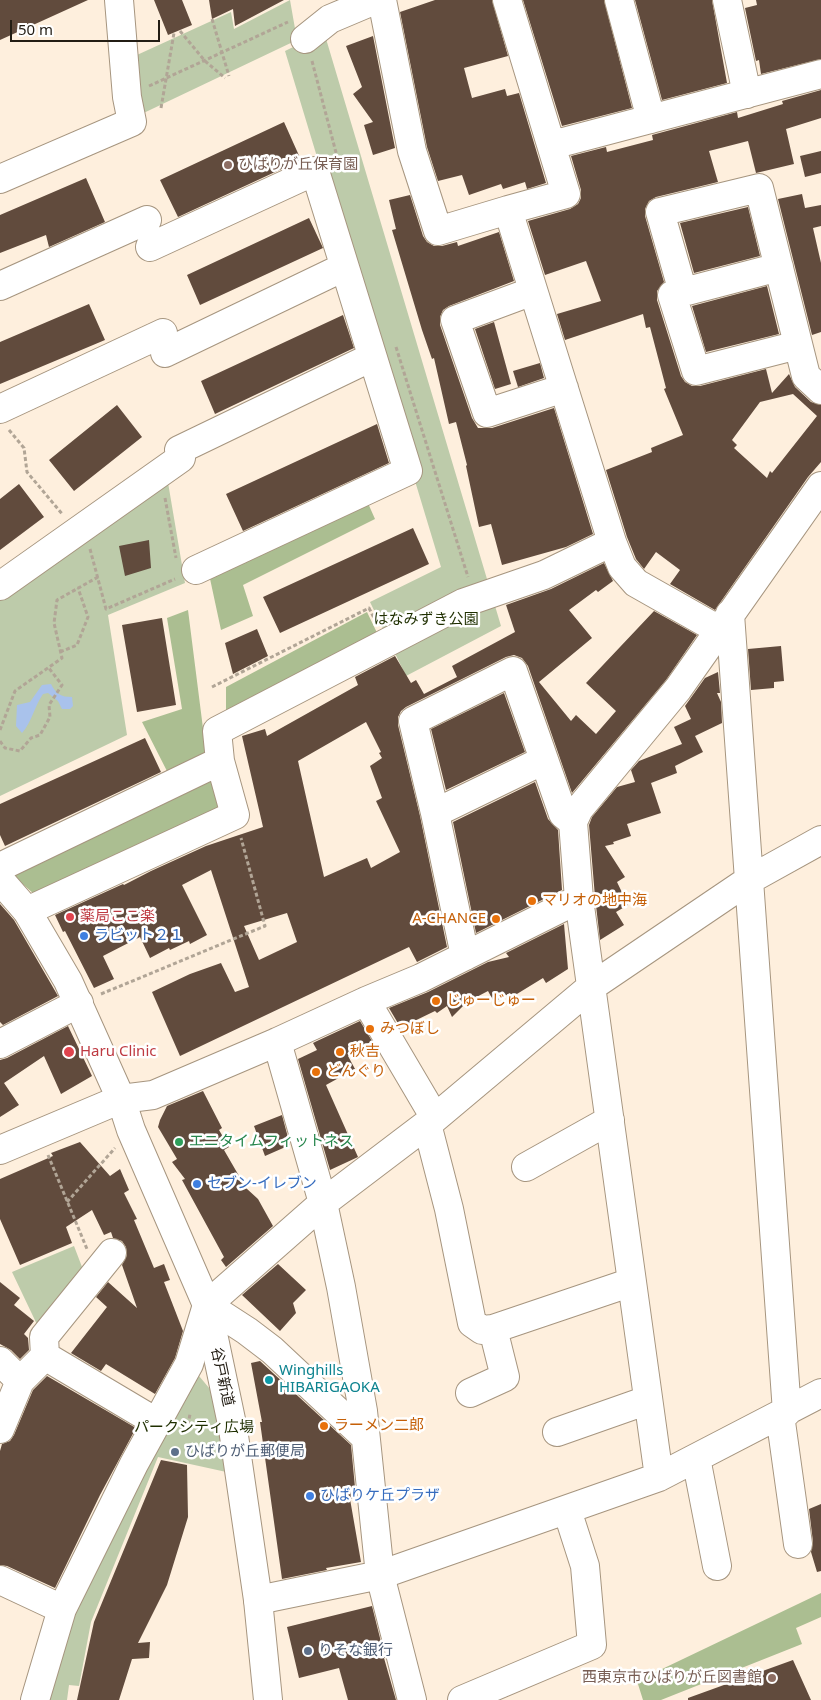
<!DOCTYPE html>
<meta charset="utf-8">
<style>
body{margin:0}
#map{position:relative;width:821px;height:1700px;overflow:hidden;background:#feefdd;font-family:"Noto Sans",sans-serif}
canvas{display:block}
.scale{position:absolute;left:10px;top:20px;width:150px;height:22px;box-sizing:border-box;border:2px solid #231d14;border-top:0;padding-left:6px;font-size:15px;line-height:18px;white-space:nowrap;color:#231d14;-webkit-text-stroke:4px #fff;paint-order:stroke}
</style>
<div id="map">
<canvas width="821" height="1700"></canvas>
<div class="scale">50 m</div>
</div>
<script>
const ctx = document.querySelector('canvas').getContext('2d');
ctx.lineJoin = 'round';
function fill(path, color) { ctx.fillStyle = color; ctx.fill(path, 'evenodd'); }
function trace(path, color, width, dash) { ctx.strokeStyle = color; ctx.lineWidth = width; ctx.lineCap = dash ? 'butt' : 'round'; ctx.setLineDash(dash || []); ctx.stroke(path); }
function drawText(font, color, halo, rows, align = 'center') {
  ctx.font = font + ' "Noto Sans","Noto Sans JP",sans-serif'; ctx.lineWidth = 5; ctx.setLineDash([]); ctx.textBaseline = 'middle'; ctx.strokeStyle = halo; ctx.fillStyle = color; for (const [text, x, y, turn = 0] of rows) {
    ctx.save(); ctx.translate(x, y); ctx.rotate((+turn || 0) * Math.PI / 180); ctx.textAlign = isNaN(turn) ? turn : align; if (halo) ctx.strokeText(text, 0, 0); ctx.fillText(text, 0, 0); ctx.restore();
  }
}
const green = new Path2D(`
 M290,0l7,40 -166,79 -5,-59 105,-48 3,17z
 M324,32l177,594 -95,50 -36,-74 71,-35 -156,-516z
 M163,453l22,130 -77,32 19,120 -127,61v-202l54,-53z
 M74,1246l13,34 -45,55 -30,-63z
 M189,1364l41,49 10,62 -82,-18 -67,165 -12,64 -10,-1 -2,15h-32z`);
const forest = new Path2D(`
 M367,501l8,18 -132,66 10,31 -32,14 -12,-56z
 M188,610l19,150 -37,17 -28,-55 40,-13 -15,-91z
 M367,612l12,25 -153,76v-26z
 M214,778l10,28 -190,88 -25,-22z
 M821,1593v24l-25,11 6,16 -141,56h-18l-6,-19z`);
const water = new Path2D(`
 M51,684c5,10 10,13 21,13l1,9 -3,3h-8l-4,-8 -10,-8 -5,1c-9,13 -11,28 -21,39l-6,-7 1,-21 13,-3 12,-17z`);
const building = new Path2D(`
 M0,0h88l-88,40z
 M154,0h28l10,25 -24,10z
 M209,0h75l-49,26 -2,-17 -21,10z
 M435,0h57l16,56 -44,12 8,30 33,-9 2,7 12,-3 27,90 -19,6 -2,-7 -22,7 -2,-5 -32,11 -7,-20 -24,6 -11,-34 -27,-135z
 M523,0h81l28,108 -70,18z
 M635,0h77l15,83 -65,17z
 M756,0h65v59l-60,15 -2,-14 -3,1 -11,-53 12,-3z
 M373,36l22,112 -22,7 -9,-30 9,-3 -20,-28 9,-7 -16,-41z
 M821,90v28l-35,11 8,35 -38,9 -8,-32 -39,10 9,31 -62,15 -7,4 -4,8v7l19,66 -7,9v9l24,76 4,6 7,4h8l66,-17 6,24 17,-19 6,13 16,15 10,3v57l-13,15 -93,133 -45,-26 10,-14 -24,-18 -12,17 -8,-10 -9,-22 -21,-67 46,-18 -1,-4 32,-13 -19,-46 2,-1 -16,-61 -4,1 -3,-14 -78,26 -8,-26 44,-13 -15,-40 -41,14 -17,-54 42,-12 8,-5 3,-6v-8l-10,-34 35,-9 1,5 46,-12 -1,-5 85,-23 1,6 45,-14 -1,-3zM793,394l24,22 -45,57 -2,-2 -3,7 -33,-30 3,-3 -5,-5 28,-38z
 M284,122l17,38 -123,57 -18,-37z
 M821,151v22l-16,4 -5,-21z
 M86,178l19,44 -56,25 -3,-12 -46,18v-38z
 M802,194l3,14 16,-3v21l-8,2 8,35v69l-9,3 -34,-136z
 M410,195l13,41 4,6 7,4h8l15,-4 1,4 41,-14 15,49 -65,25 -6,4 -3,7v8l32,93 6,10h14l62,-20 39,126 -27,13 -64,18 -11,-41 -12,3 -13,-61 1,-1 -11,-43 -7,2 -15,-66 -2,1 -10,-29 -30,-100 4,-1 -7,-29z
 M748,207l12,49 -66,17 -14,-50z
 M309,218l14,30 -123,57 -13,-30z
 M767,286l12,48 -73,18 -14,-46z
 M89,304l16,36 -105,44v-42z
 M343,315l11,33 -139,66 -14,-33z
 M494,322l17,62 -16,5 -20,-60z
 M540,363l4,15 -26,9 -5,-16z
 M117,405l25,32 -68,54 -25,-31z
 M377,424l12,39 -146,68 -17,-37z
 M19,484l25,33 -44,33v-51z
 M413,528l16,36 -149,69 -17,-36z
 M149,540l2,28 -26,8 -6,-30z
 M604,563l9,18 -15,11 -2,-2 -27,20 23,28 -53,44 32,39 5,-6 20,19 20,-23 -30,-28 68,-72 43,24 -31,45 -94,113 -44,-127 -6,-8 -8,-3 -8,2 -100,50 -5,4 -3,6v8l22,91 27,131 -30,15 -8,-15 -229,109 -28,-64 38,-18 31,-11 14,29 14,-5 -38,-117 -29,15 25,50 -17,9 -1,-3 -19,9 -1,-2 -19,10 -10,-21 -37,19 11,23 -20,9 -29,-57 -2,1 -8,-17 68,-31 1,1 27,-14 55,-25 57,-19 -21,-91 23,-7 2,7 91,-51 -3,-8 40,-21 16,27 5,-3 8,14 33,-17 -5,-11 63,-34 -9,-27 45,-16zM366,722l15,30 -2,1 3,5 -12,8 12,32 -6,3 24,51 -29,16 -4,-10 -43,19 -26,-116zM287,913l10,29 -38,18 -15,-34z
 M162,618l14,87 -39,7 -15,-87z
 M257,629l11,27 -35,18 -8,-31z
 M781,646l3,35 -10,1v6l-23,2 -3,-41z
 M718,672l2,21h-3l4,9 1,21 -27,13 8,16 -28,14 2,7 -26,10 10,30 -34,11 4,12 -18,6 1,2 -9,2 20,31 -8,5 11,23 -12,7 8,13 -24,15 -5,-43 -6,-72 3,-8 25,-30 18,-5 -4,-12 8,-9 43,-17 -8,-17 17,-8 -6,-13 20,-28z
 M504,693l21,59 -79,38 -15,-61z
 M145,738l16,34 -156,74 -5,-11v-31z
 M535,782l13,37 10,11 4,60 -86,43 -23,-111z
 M0,904l14,16 44,76 -55,29 -3,-3z
 M564,924l4,45 -22,14 -3,-5 -31,19 -2,-4 -16,9 -6,-11 -21,11 -15,15 -5,-11 -10,7 -2,-2 -31,15 -2,-3 -3,2 -10,-17 39,-16 60,-30 21,-5 -3,-4z
 M360,1021l12,20 -24,15 7,13 -29,16 32,72 -28,13 -32,-111 19,-9 -4,-7 4,-2z
 M68,1026l24,50 -31,18 -17,-38 -40,27 15,22 -19,12v-57l7,-2z
 M203,1091l19,37 -3,2 10,17 -5,3 22,38 12,11 15,27 -47,41 -5,-7 3,-3 -42,-77 3,-1 -13,-17 5,-3 -19,-32 2,-7 7,-14z
 M282,1115l8,30 -25,11 -11,-30z
 M80,1142l30,34 10,-7 9,21 -5,3 13,26 -3,1 20,48 10,-4 6,16 -6,2 19,49 -8,27 -20,36 -49,-30 -5,7 -30,-18 36,-46 -11,-10 12,-15 29,26 -15,-43 5,-10 -1,-8 -4,-6 -9,-3 -2,-6 -7,3 -12,-25 -26,17 6,16 -52,22 -20,-46v-40l53,-23 -2,-3z
 M278,1264l28,26 -13,13 3,10 -16,18 -38,-36z
 M0,1282l20,16 -6,7 20,16 -10,13 4,4 1,12 -9,9 -9,-9 -11,-6z
 M260,1361l91,84 5,53 -6,1 11,63 -35,6 1,2 -45,9 -22,-157h2l-11,-59z
 M47,1376l89,52 -36,67 -45,93 -48,-22 -7,-1v-114l2,-7 8,-3 4,-6 19,-45z
 M161,1460l26,5 1,52 -21,68 -29,58 12,-1 -1,16 -17,1 -13,41h-42l17,-78z
 M821,1504v67l-4,1 -6,-20 2,-10 -4,-33z
 M372,1606l13,52h-1l12,42h-48l-9,-32 -40,10 -12,-51z
 M793,1660l18,40h-123v-2z`);
const path = new Path2D(`
 M212,19l17,57
 M180,31l25,30 20,17
 M312,61l27,103
 M149,86l139,-64
 M161,108l13,-75
 M396,347l72,230
 M9,430l15,18 3,24 36,43
 M165,498l11,60
 M90,549l16,60 69,-30
 M60,652l17,-7 11,-28 -10,-29
 M212,687l157,-79 7,14
 M0,730l15,-39 47,-33 -8,-35 3,-23 41,-23
 M0,741l5,7 15,3 11,-13 9,-3 10,-18 -1,-12 13,-20 -14,-18
 M101,994l164,-68 -24,-88
 M48,1155l39,94
 M67,1202l48,-54
 M183,1424l26,3
 M188,1425l2,-11`);
const minor = new Path2D(`
 M382,0l30,151 26,80 70,-21
 M507,0l59,194 -58,16 104,332 10,25 14,16 83,47
 M619,0l32,119
 M727,0l20,94
 M305,39l25,-20 45,-19
 M552,145l269,-71
 M0,179l132,-57 -5,-25 -8,-97
 M150,247l165,-76 93,300 -212,99
 M779,267l-107,28 24,76 102,-26
 M0,286l147,-66
 M533,291l-78,29 32,93 77,-25
 M683,292l-23,-80 99,-24 47,188 15,14
 M165,353l179,-86
 M0,409l163,-76
 M179,450l193,-93
 M0,586l181,-128
 M730,614l57,798
 M435,813l109,-53
 M0,867l220,-106
 M579,899l80,578
 M27,911l208,-96 -15,-54 -3,-30 246,-128 81,-28 68,-33
 M465,956l-30,-143 -22,-92 100,-50 50,143 10,8
 M366,1001l69,117
 M277,1042l46,161 18,84 22,124 17,164 32,125
 M0,1044l79,-41
 M121,1099l32,-4 124,-53 89,-41 55,-23 158,-79 -6,-77 6,-13 99,-120 143,-203
 M427,1124l22,85 23,114 10,7 11,-1 139,-47
 M526,1167l84,-47
 M207,1305l40,26 25,19 92,86
 M45,1356l-1,-19 68,-84
 M0,1361l20,20 -20,48
 M20,1381l25,-25 111,66
 M470,1393l35,-16 -12,-48
 M780,1415l18,129
 M557,1432l91,-32
 M696,1458l21,108
 M0,1580l62,29
 M258,1600l122,-25 279,-98 162,-84
 M35,1700l27,-91 72,-145 55,-100 18,-59 116,-102 112,-85 156,-131 158,-107 72,-40
 M462,1700l130,-55 -7,-79 -18,-56`);
const major = new Path2D(`
 M0,880l27,31 41,70 53,118 10,31 76,175 26,124 25,171 10,100
 M0,1150l121,-51`);
const markers = [
 [228,165,5,"#8d6e63"],
 [532,901,5,"#e8710a"],
 [70,917,5,"#e0444e"],
 [496,919,5,"#e8710a"],
 [84,936,5,"#3f7fe0"],
 [436,1001,5,"#e8710a"],
 [370,1029,5,"#e8710a"],
 [69,1052,6,"#e0444e"],
 [340,1052,5,"#e8710a"],
 [316,1072,5,"#e8710a"],
 [179,1142,5,"#2e9e5b"],
 [197,1184,5,"#3f7fe0"],
 [269,1380,5,"#0f9aa8"],
 [324,1426,5,"#e8710a"],
 [175,1452,5,"#5c6f8a"],
 [310,1496,5,"#3f7fe0"],
 [308,1651,5,"#5c6f8a"],
 [772,1678,5,"#8d6e63"]
];
const educationNames = [
 ["ひばりが丘保育園",238,165],
 ["西東京市ひばりが丘図書館",762,1678,"right"]
];
const parkNames = [
 ["はなみずき公園",426,620],
 ["パークシティ広場",194,1428]
];
const foodNames = [
 ["マリオの地中海",542,901],
 ["A-CHANCE",486,919,"right"],
 ["じゅーじゅー",446,1001],
 ["みつぼし",380,1029],
 ["秋吉",350,1052],
 ["どんぐり",326,1072],
 ["ラーメン二郎",334,1426]
];
const healthNames = [
 ["薬局ここ楽",80,917],
 ["Haru Clinic",80,1052]
];
const shopNames = [
 ["ラビット２１",94,936],
 ["セブン-イレブン",207,1184],
 ["ひばりケ丘プラザ",320,1496]
];
const leisureNames = [
 ["エニタイムフィットネス",189,1142]
];
const cultureNames = [
 ["Winghills",279,1371],
 ["HIBARIGAOKA",279,1388]
];
const streetNames = [
 ["谷戸新道",222,1377,78]
];
const serviceNames = [
 ["ひばりが丘郵便局",185,1452],
 ["りそな銀行",318,1651]
];
fill(green, '#bdcbaa');
fill(forest, '#abbe91');
fill(water, '#a9c2eb');
fill(building, '#614b3d');
trace(minor, '#a6957f', 30);
trace(major, '#a6957f', 30);
trace(path, '#b1a596', 3, [4, 2.5]);
trace(minor, '#fff', 28);
trace(major, '#fff', 28);
for (const [x, y, r, color] of markers) { const dot = new Path2D(); dot.arc(x, y, r, 0, 2 * Math.PI); ctx.fillStyle = color; ctx.fill(dot); trace(dot, '#fff', 2); }
drawText('15px', '#785e54', '#fff', educationNames, 'left');
drawText('15px', '#1f2f00', '#fff', parkNames);
drawText('15px', '#c56008', '#fff', foodNames, 'left');
drawText('15px', '#be3a42', '#fff', healthNames, 'left');
drawText('15px', '#366cbe', '#fff', shopNames, 'left');
drawText('15px', '#27864d', '#fff', leisureNames, 'left');
drawText('15px', '#0d838f', '#fff', cultureNames, 'left');
drawText('15px', '#231d14', '#fff', streetNames);
drawText('15px', '#4e5e75', '#fff', serviceNames, 'left');
</script>
